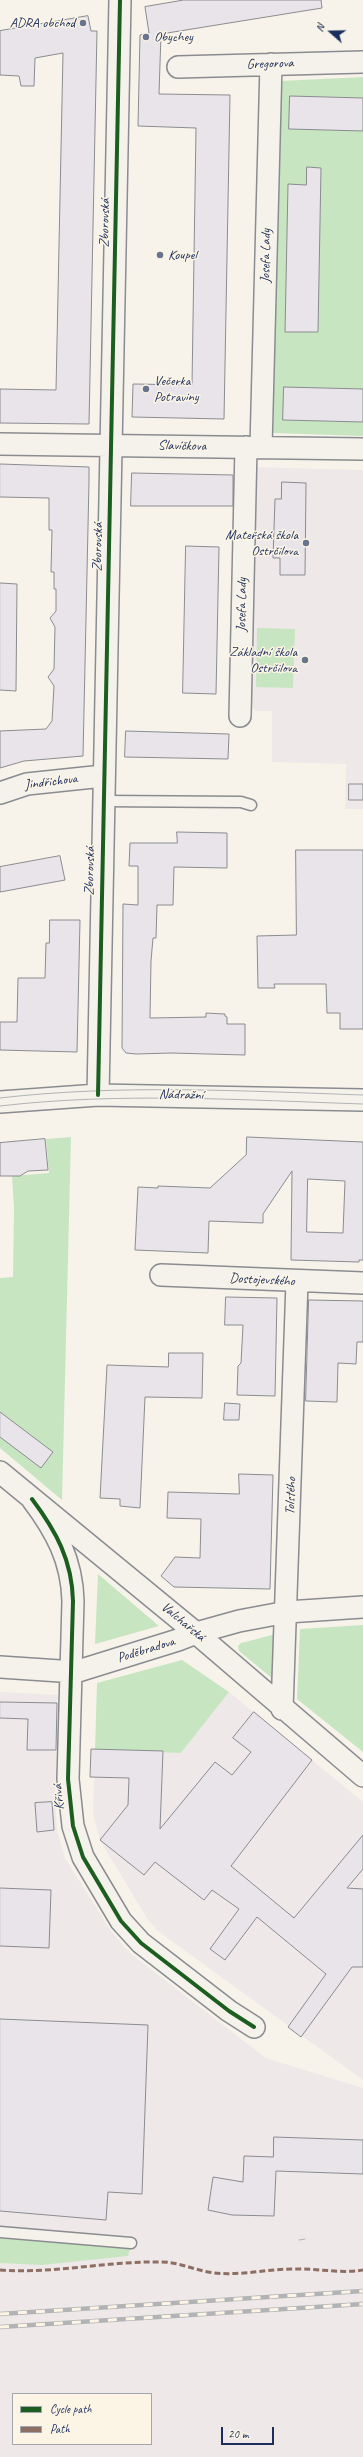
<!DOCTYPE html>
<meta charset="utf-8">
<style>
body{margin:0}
#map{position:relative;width:363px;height:2457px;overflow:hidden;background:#f7f3ea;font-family:Caveat,sans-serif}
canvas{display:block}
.legend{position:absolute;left:12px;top:2393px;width:140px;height:52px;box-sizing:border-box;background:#fcf5e5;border:1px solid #a2a6af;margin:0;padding:5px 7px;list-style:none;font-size:12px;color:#1b2f5e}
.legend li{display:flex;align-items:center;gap:8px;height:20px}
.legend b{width:20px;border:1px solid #a2a6af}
.north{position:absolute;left:311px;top:12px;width:40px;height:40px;-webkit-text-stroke:3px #fcf5e5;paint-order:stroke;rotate:290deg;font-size:11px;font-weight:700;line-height:16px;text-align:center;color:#1b2f5e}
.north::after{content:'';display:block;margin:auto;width:14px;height:18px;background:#1b2f5e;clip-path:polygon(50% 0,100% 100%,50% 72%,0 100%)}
.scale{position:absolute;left:221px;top:2427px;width:53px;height:18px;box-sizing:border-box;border:2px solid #1b2f5e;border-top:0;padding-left:5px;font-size:12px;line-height:14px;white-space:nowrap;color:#1b2f5e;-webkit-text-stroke:3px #fcf5e5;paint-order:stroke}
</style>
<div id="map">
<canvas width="363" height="2457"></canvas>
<ul class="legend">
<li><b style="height:5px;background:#1b5e20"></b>Cycle path</li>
<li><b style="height:5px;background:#8d6e63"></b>Path</li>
</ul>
<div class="north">N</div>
<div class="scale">20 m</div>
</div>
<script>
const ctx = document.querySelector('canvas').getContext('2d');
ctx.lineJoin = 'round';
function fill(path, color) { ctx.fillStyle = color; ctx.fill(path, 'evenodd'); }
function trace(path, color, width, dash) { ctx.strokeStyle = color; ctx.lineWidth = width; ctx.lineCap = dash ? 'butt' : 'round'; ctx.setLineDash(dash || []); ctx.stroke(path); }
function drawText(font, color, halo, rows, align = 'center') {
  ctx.font = font + ' Caveat,sans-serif'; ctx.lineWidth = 3; ctx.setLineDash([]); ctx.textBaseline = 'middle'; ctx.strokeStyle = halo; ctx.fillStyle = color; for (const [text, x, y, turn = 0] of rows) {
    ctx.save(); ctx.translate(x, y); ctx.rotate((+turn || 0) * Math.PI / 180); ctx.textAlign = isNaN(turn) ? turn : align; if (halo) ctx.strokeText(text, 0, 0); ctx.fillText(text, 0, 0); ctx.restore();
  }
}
const built = new Path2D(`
 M251,467l112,3v339h-18l1,-45 -74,-2v-51h-17l-8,-10z
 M0,1692l58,3 -3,105 2,31 8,27 46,73 19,22 136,105 97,30v369h-363zM13,2394h138v50h-138z
 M229,1692l134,110v278l-205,-149 -10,-11 -48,-80 -7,-26 2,-64 86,3z`);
const green = new Path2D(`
 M363,77v359l-90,-3 7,-352z
 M257,628l38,1 -2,59 -37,-1z
 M71,1137l-9,363 -62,-52v-170l13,-1 1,-69 -2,-32 37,-3 -3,-34z
 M98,1574l61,52 -64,18z
 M363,1625v127l-66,-53 3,-70z
 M276,1634l-3,45 -34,-28 -1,-5 3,-3z
 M182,1660l47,32 -48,61 -86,-3 2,-67z
 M0,2238l130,10 -2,8 -86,9 -42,-2z`);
const building = new Path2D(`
 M184,0h137l1,8 -161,26 -2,60 71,1 -6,324 -92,-2 1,-33 59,1 4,-257 -58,-2 2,-91 9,-2 -4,-26z
 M88,16l3,15h6l-8,393 -89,-1v-34l56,1 7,-337 -28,5 -1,28h-13l-2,-10 -19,-1v-44z
 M290,96l73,2v33l-74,-2z
 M307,167l14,1 -3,164h-33l3,-148 18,1z
 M284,387l79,2v33l-80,-2z
 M0,464l89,3v14l-6,275 -59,5 -24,7v-37l46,-2 6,-8 2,-35 -6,-9 6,-8 1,-42 -5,-9 6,-7v-22h-2v-17h-3l1,-42h-3v-32l-49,-1z
 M132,473l101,2v31h-102z
 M282,482l24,1 -1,92h-25v-17h-7l2,-59h6z
 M186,546l33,1 -3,147 -33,-1z
 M0,583l17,1 -1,107 -16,-1z
 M126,731l103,3 -1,25 -103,-2z
 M349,784h14v16h-14z
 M177,832l50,1v35l-53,-1 -1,38h-16l-1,33h-3l-2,23 -1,57 56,-1v-4l19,1v2l2,1v7h18v31l-74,-2 -35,1 -10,-1 -4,-5 1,-144 15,1v-39h-9l1,-23h47z
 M296,850h67v179h-23v-16h-13l-1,-29h-52l1,4h-17l-1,-52 39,-1z
 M60,856l5,24 -65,12v-25z
 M50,920h30l-3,132 -77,-2v-28h17l1,-44h27l1,-35h3z
 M247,1137l116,5v118h-4v2l-68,-2 1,-89 -29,43v9l-54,-2 -1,32 -73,-3 3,-63 20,1v-2l52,2 36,-33zM308,1179l37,2 -2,52 -36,-1z
 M45,1139l3,31 -20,1 -8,5h-20v-33z
 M226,1297l51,1 -2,98 -38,-1 1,-29 3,-3 2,-38h-18z
 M309,1300l54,1v41h-6l-1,22 -18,-1 -1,39 -31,-1z
 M169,1353h34l-1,45 -57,-1 -5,111 -20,-2v-7l-20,-1 7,-133 61,2z
 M225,1403l15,1 -1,16h-15z
 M0,1412l53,40 -12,16 -41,-31z
 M239,1474l34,1 -3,114 -96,-2 -13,-11 14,-19 25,1 1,-39 -34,-1 1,-26 71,2z
 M0,1702l57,1 -1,47h-29l1,-31 -28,-1z
 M254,1712l58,48 -81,106 63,52 69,-83v34l-16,19 16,1v78h-11l-51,70 -13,-10 38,-53 -69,-57 -32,43 -15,-11 29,-40 -27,-19 -8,10 -49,-38 -11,13 -44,-35 28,-35 1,-27 -39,-1 1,-28 72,2 -3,78 55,-67 17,13 19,-23 -18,-14z
 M52,1802l2,28 -17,2 -2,-29z
 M0,1888l51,2 -2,58 -49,-2z
 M0,2019l148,6 -6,169 -34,-2 -2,28 -106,-9z
 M274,2137l89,3v34l-87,-3 -2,45 -42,-1 -24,-5 5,-33 30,5 1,-26 29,1z`);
const lane = new Path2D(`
 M103,801l138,1 10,3
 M0,2232l131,11`);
const street = new Path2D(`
 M178,67l185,-5
 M0,444l363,5
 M261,447l10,-383
 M240,716l6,-269
 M0,793l27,-9 76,-8
 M98,1095l22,-1095
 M0,1102l98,-7 265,5
 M161,1275l202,8
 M0,1472l196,161 167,143
 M32,1499c24,32 40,61 41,102l-5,178 5,47 10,31 38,64 20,22 88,68 25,16
 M0,1667l75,5 103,-32 18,-7 43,-12 48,-9 76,-5
 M282,1709l15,-427`);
const tram = new Path2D(`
 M0,1098c120,-14 242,-7 363,-3
 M0,1106c120,-14 242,-6 363,-2
 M299,2240l6,-1`);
const rail = new Path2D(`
 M0,2314l363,-23
 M0,2327l363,-23`);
const quiet = new Path2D(`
 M0,2270c54,4 107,-9 161,-8 17,0 31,7 47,10 28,5 57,-3 85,-3 24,-1 47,5 70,1`);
const cycleway = new Path2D(`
 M98,1095l22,-1095
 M32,1499c24,32 40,61 41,102l-5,178 5,47 10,31 38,64 20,22 88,68 25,16`);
const markers = [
 [83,23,4,"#68748f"],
 [146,37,4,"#68748f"],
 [160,255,4,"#68748f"],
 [146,389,4,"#68748f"],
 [306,543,4,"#68748f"],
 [305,660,4,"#68748f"]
];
const poiNames = [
 ["ADRA obchod",75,23],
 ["Obychey",154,37,"left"],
 ["Koupel",168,255,"left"],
 ["Večerka",154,381,"left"],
 ["Potraviny",154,397,"left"],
 ["Mateřská škola",298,535],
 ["Ostrčilova",298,551],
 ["Základní škola",297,652],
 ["Ostrčilova",297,668]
];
const streetNames = [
 ["Gregorova",270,64,-2],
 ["Zborovská",105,223,-89],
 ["Josefa Lady",266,256,-89],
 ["Slavíčkova",182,446,1],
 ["Zborovská",98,547,-89],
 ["Josefa Lady",242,605,-89],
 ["Jindřichova",51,782,-7],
 ["Zborovská",90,871,-89],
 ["Nádražní",181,1095,1],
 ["Dostojevského",262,1280,3],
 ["Tolstého",291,1496,-88],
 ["Valchařská",183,1622,40],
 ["Poděbradova",146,1650,-17],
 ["Křivá",59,1797,-95]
];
fill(built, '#efe8e8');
fill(green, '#c8e5c1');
fill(building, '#e8e4e9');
trace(building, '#8a8c91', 1);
trace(lane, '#8a8c91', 13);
trace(street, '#8a8c91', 24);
trace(lane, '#f5f2ec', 10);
trace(street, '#f5f2ec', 21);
trace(tram, '#b2b3b4', 1);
trace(rail, '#b2b3b4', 4.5);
trace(rail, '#fcf5e5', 3, [9]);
trace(quiet, '#8d6e63', 3, [6, 3]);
trace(cycleway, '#1b5e20', 4);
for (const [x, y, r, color] of markers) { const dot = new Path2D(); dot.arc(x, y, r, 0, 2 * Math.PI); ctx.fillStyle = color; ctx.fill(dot); trace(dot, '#fcf5e5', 1.5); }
drawText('14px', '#1b2f5e', '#fcf5e5', poiNames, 'right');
drawText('14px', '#1b2f5e', '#fcf5e5', streetNames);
</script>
